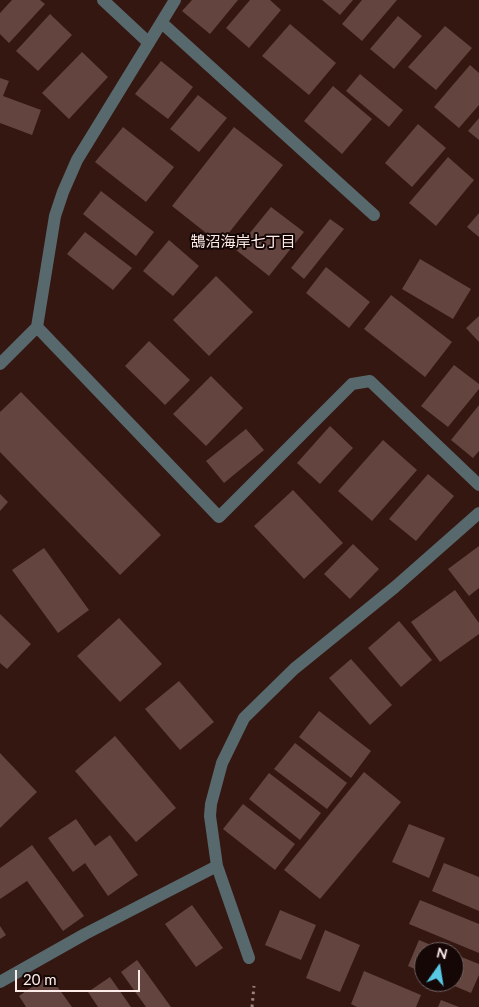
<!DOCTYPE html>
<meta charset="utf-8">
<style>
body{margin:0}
#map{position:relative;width:479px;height:1007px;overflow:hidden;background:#351712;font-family:Lato,sans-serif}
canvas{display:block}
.north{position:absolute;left:414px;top:942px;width:50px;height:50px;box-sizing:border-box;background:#140705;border:1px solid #716260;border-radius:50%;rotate:13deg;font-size:14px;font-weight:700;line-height:20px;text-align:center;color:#fdebe8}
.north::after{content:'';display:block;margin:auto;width:18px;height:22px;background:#59c8e5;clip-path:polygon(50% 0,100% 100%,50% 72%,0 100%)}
.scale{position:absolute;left:15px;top:970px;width:125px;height:22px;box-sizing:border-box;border:2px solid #fdebe8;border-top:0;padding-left:6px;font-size:15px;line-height:18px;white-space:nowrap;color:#fdebe8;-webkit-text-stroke:4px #140705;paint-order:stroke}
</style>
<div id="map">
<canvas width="479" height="1007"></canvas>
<div class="north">N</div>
<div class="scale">20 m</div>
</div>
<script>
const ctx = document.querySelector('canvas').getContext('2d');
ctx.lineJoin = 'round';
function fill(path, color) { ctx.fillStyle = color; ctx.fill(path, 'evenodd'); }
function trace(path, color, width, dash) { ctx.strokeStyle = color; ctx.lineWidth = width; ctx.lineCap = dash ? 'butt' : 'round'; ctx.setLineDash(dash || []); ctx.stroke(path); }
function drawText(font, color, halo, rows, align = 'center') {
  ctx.font = font + ' Lato,"Noto Sans JP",sans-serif'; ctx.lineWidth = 4; ctx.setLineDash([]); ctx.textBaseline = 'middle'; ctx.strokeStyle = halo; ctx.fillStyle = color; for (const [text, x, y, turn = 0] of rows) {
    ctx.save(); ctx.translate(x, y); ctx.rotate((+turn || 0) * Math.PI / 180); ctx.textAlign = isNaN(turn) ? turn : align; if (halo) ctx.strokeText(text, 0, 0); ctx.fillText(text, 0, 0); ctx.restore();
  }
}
const building = new Path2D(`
 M12,0h28l5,4 -36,39 -9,-9v-21z
 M192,0h46l-28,34 -28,-23z
 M250,0h20l11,10 -32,38 -23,-20z
 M322,0h31l-13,15z
 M362,0h35l-35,41 -20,-17z
 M50,14l22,21 -34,36 -22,-20z
 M398,16l24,20 -28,33 -24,-20z
 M290,24l46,39 -27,32 -47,-39z
 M445,26l27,22 -36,42 -28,-23z
 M82,52l26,25 -39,42 -27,-26z
 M161,61l32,26 -25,32 -33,-25z
 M470,65l9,8v32l-20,23 -25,-21z
 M360,74l43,36 -14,17 -43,-36z
 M0,78l9,3 -6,15 38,14 -9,25 -32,-12z
 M333,86l39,33 -30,35 -38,-33z
 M198,95l29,23 -28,34 -29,-23z
 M479,118v22l-11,-9z
 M418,124l28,24 -34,39 -27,-24z
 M123,127l51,40 -28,35 -51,-40z
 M234,127l49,38 -63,79 -48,-38z
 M448,157l26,23 -38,46 -27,-23z
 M101,191l53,41 -18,24 -53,-42z
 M271,207l33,25 -35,44 -33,-26z
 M479,213v24l-12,-10z
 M330,219l14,10 -40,50 -13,-11z
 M85,232l47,36 -19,22 -46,-36z
 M169,240l30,26 -26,30 -30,-25z
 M420,259l51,30 -18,30 -51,-30z
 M326,267l44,35 -21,26 -43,-35z
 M216,276l37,36 -44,44 -36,-36z
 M391,295l61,47 -27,35 -61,-48z
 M479,316v26l-13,-14z
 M149,341l41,39 -25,25 -40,-39z
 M454,365l25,19v5l-31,38 -27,-21z
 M211,376l32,32 -37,38 -33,-32z
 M21,392l140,143 -41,40 -120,-123v-40z
 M479,405v46l-6,7 -22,-18z
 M330,426l23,22 -33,36 -23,-21z
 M246,429l18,21 -40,33 -18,-22z
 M383,440l34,30 -45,51 -34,-30z
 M428,474l26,22 -38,45 -27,-22z
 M293,490l50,53 -39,36 -50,-53z
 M0,494l8,8 -8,9z
 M353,544l26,25 -29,30 -26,-25z
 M479,546v42l-10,8 -21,-27z
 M44,548l45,62 -31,23 -46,-63z
 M455,590l24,33v11l-39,28 -29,-40z
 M0,614l31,30 -24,25 -7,-6z
 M119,618l43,46 -42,38 -43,-46z
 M399,621l33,39 -31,27 -33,-39z
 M351,659l41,46 -22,20 -41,-47z
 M179,681l35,41 -34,28 -35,-41z
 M319,711l52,40 -20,27 -52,-41z
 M115,736l61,72 -40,34 -61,-71z
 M295,743l52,40 -20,26 -53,-40z
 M0,753l37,39 -37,36z
 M364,772l37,30 -81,97 -36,-29z
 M269,773l52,40 -21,27 -51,-41z
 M243,804l52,40 -20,26 -52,-41z
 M76,819l19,27 15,-11 28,40 -30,21 -23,-33 -12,9 -25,-34z
 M409,824l36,14 -16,40 -37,-16z
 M32,845l52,71 -21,15 -36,-50 -27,18v-31z
 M444,863l35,14v34l-47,-20z
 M420,900l59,24v29l-70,-29z
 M192,905l31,43 -27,19 -31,-43z
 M280,910l36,15 -15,35 -36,-15z
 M0,926l6,9 -6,4z
 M325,930l35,15 -20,47 -34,-14z
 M419,940l29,12h-24v21l-16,-7z
 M454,954l25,10v11l-8,18 -26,-11h9z
 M137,960l34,47h-25l-25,-35z
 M364,971l57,24 -5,12h-59l-6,-3z
 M49,975l23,32h-46l-7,-11z
 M110,977l21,30h-33l-10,-15z
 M441,1000l18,7h-21z`);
const path = new Path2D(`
 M252,1007l2,-21`);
const minor = new Path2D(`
 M103,0l46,43
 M162,23l212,192
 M37,327l182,190 133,-133 18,-3 109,104
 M0,364l37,-37 18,-111 8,-24 14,-32 98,-160
 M249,958l-32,-92 -7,-50 1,-12 11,-41 22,-45 50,-49 101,-82 84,-74
 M0,982l85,-48 132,-68`);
const neighbourhoodNames = [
 ["鵠沼海岸七丁目",243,242]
];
fill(building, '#63443e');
trace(path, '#9b837f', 3, [2.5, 4]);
trace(minor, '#58696e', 12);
drawText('15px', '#fdebe8', '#140705', neighbourhoodNames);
</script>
